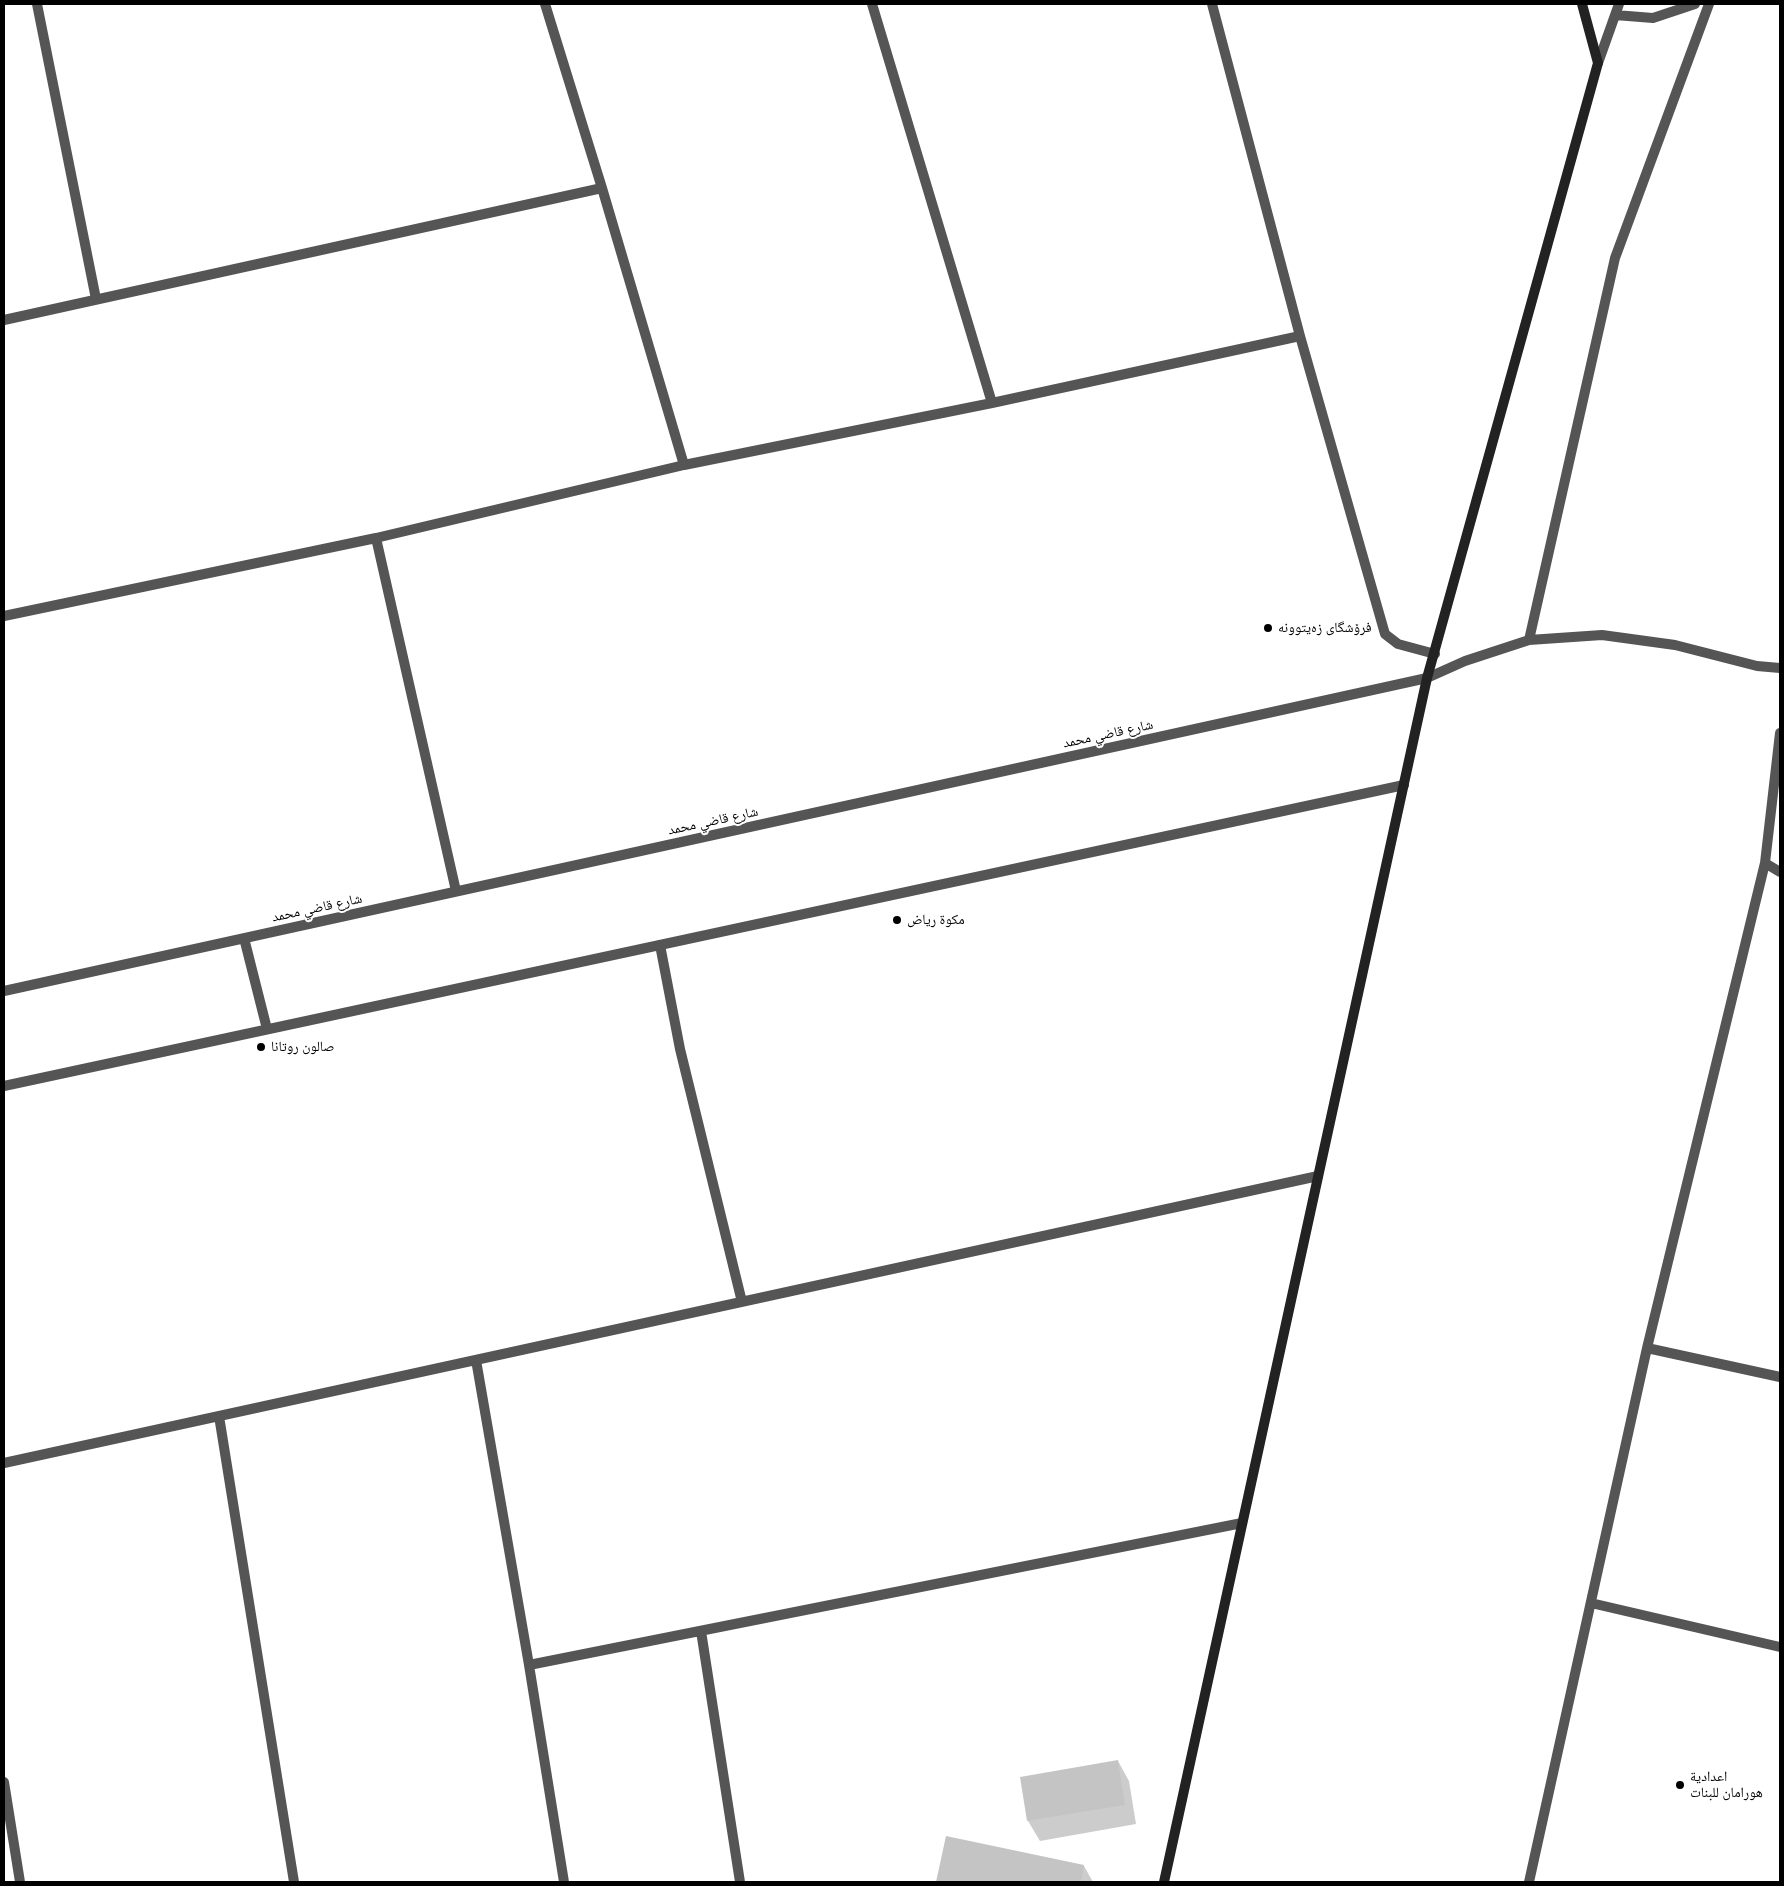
<!DOCTYPE html>
<meta charset="utf-8">
<style>
body{margin:0}
#map{position:relative;width:1784px;height:1886px;overflow:hidden;background:#fff;font-family:Figtree,sans-serif}
canvas{display:block}
.frame{position:absolute;inset:0;border:5px solid #000;pointer-events:none}
</style>
<div id="map">
<canvas width="1784" height="1886"></canvas>
<div class="frame"></div>
</div>
<script>
const ctx = document.querySelector('canvas').getContext('2d');
ctx.lineJoin = 'round';
function fill(path, color) { ctx.fillStyle = color; ctx.fill(path, 'evenodd'); }
function trace(path, color, width, dash) { ctx.strokeStyle = color; ctx.lineWidth = width; ctx.lineCap = dash ? 'butt' : 'round'; ctx.setLineDash(dash || []); ctx.stroke(path); }
function drawText(font, color, halo, rows, align = 'center') {
  ctx.font = font + ' Figtree,"Noto Naskh Arabic",sans-serif'; ctx.lineWidth = 4; ctx.setLineDash([]); ctx.textBaseline = 'middle'; ctx.strokeStyle = halo; ctx.fillStyle = color; for (const [text, x, y, turn = 0] of rows) {
    ctx.save(); ctx.translate(x, y); ctx.rotate((+turn || 0) * Math.PI / 180); ctx.textAlign = isNaN(turn) ? turn : align; if (halo) ctx.strokeText(text, 0, 0); ctx.fillText(text, 0, 0); ctx.restore();
  }
}
const shadow = new Path2D(`
 M1118,1761l11,20 7,43 -96,17 -12,-20 -7,-43z
 M946,1838l138,28 9,16h-156z`);
const building = new Path2D(`
 M1118,1760l7,45 -98,16 -7,-44z
 M946,1836l138,29 -3,17h-145z`);
const minor = new Path2D(`
 M37,4l59,295
 M545,4l57,184 82,277
 M872,4l120,399
 M1212,4l88,332 85,298 13,10 37,10
 M1615,15l38,3 42,-14
 M1598,63l21,-59
 M4,320l598,-132
 M376,538l80,353
 M4,616l372,-78 308,-73 308,-62 308,-67
 M1529,640l86,-382 94,-254
 M1427,678l38,-17 64,-21 73,-5 73,10 82,21 23,2
 M1765,863l15,9
 M660,945l20,104 62,253
 M1647,1348l133,29
 M476,1360l53,305 35,217
 M219,1416l75,466
 M4,1463l1314,-287
 M1591,1603l189,44
 M701,1631l39,251
 M529,1665l713,-142
 M4,1782l16,100
 M1529,1882l118,-534 118,-485 15,-130`);
const tertiary = new Path2D(`
 M244,938l23,91
 M4,991l1423,-313
 M4,1086l1400,-301`);
const secondary = new Path2D(`
 M1164,1882l263,-1204 171,-615 -16,-59`);
const markers = [
 [1268,628,5,"#000"],
 [897,920,5,"#000"],
 [261,1047,5,"#000"],
 [1680,1785,5,"#000"]
];
const poiNames = [
 ["فرۆشگای زەیتوونە",1278,628],
 ["مكوة رياض",907,920],
 ["صالون روتانا",271,1047],
 ["اعدادية",1690,1777],
 ["هورامان للبنات",1690,1793]
];
const streetNames = [
 ["شارع قاضي محمد",1108,734,-12],
 ["شارع قاضي محمد",713,821,-12],
 ["شارع قاضي محمد",317,908,-12]
];
fill(shadow, '#0003');
fill(building, '#c4c4c4');
trace(minor, '#555', 10);
trace(tertiary, '#555', 10);
trace(secondary, '#222', 10);
for (const [x, y, r, color] of markers) { const dot = new Path2D(); dot.arc(x, y, r, 0, 2 * Math.PI); ctx.fillStyle = color; ctx.fill(dot); trace(dot, '#fff', 2); }
drawText('14px', '#000', '#fff', poiNames, 'left');
drawText('14px', '#000', '#fff', streetNames);
</script>
